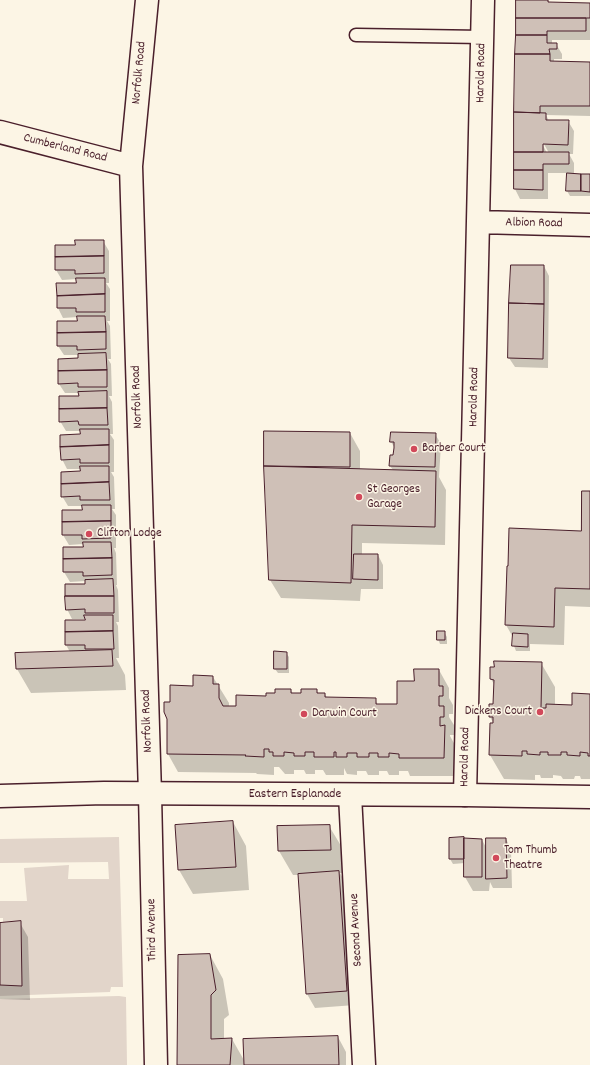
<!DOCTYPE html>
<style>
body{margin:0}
canvas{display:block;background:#fcf5e5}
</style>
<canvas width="590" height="1065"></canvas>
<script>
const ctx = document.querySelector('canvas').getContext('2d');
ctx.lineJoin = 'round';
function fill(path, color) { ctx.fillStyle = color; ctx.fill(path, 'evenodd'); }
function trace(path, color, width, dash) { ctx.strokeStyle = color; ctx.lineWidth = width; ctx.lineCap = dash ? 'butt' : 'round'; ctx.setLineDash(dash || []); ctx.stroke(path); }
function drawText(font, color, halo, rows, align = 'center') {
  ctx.font = font + ' Dekko,sans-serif'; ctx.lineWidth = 3; ctx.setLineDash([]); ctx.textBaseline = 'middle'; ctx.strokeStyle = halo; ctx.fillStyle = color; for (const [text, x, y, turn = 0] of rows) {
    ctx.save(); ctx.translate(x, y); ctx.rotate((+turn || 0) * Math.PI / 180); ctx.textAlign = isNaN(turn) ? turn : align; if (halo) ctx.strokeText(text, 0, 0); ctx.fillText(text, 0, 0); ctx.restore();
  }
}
const green = new Path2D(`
 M119,837l4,150h-12l-1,5 -110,4v-11l22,1 -1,-64h-18v-4h-3v-17h27l-3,-33 45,-3 -1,14h41l-1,-17 -108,1v-24z
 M119,996l7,1 1,68h-127v-66z`);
const shadow = new Path2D(`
 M517,0h31l2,3 40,2v35h-38v4h4l6,10v5h-8v4h36v53l-44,-1 3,6h19l6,10 -1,23h-4l5,9v12h16v21h-20l-3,-5 1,-18h-20v26h-28l-5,-10zM541,139l8,14h-2l-7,-13z
 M103,241l6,10v32h-3l4,6v32h-3l3,5 1,33h-3l3,5 1,32h-3l3,6 1,32h-3l4,6v32h-3l3,5 1,32h-3l4,6v33h-2l2,5 1,32h-1l2,5 1,32h-3l2,4 1,32h-3l9,17 1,15 -95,3 -14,-24 53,-17 -4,-7 20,-24 -1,-2h-13l-5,-10 19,-24v-4l-16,1 -6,-10 20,-24v-4l-15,1 -6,-10 20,-24v-5h-15l-6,-10 19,-24v-3h-14l-5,-10 19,-24v-4h-15l-6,-10 20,-24 -1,-4h-14l-6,-9 20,-25v-4h-15l-6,-9 20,-24v-5l-15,1 -5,-10 19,-24v-5l-15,1 -6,-10 20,-24z
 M544,266l5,10 -1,92 -33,-1 -6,-9z
 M350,433l10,18v18l33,1 -3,-4 4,-10 1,-8 -4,-6 44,-8 6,10 -2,33 7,13 -1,55 -83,-2v12h16l5,10v24h-22l-1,12 -79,-3 -11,-18 -5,-114z
 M590,492v115l-25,-1 -1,39 -34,-1v7h-14l-2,-5v-7l-8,-14 2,-58 74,-35z
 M444,632l3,5v7h-7l-2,-5z
 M286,653l3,4v16h-11l-3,-4z
 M541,663l14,24v18l18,1 17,-11v84h-9l-1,-3h-5l-1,3h-11l-2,-3 -8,-1v3h-12l-1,-3h-5v5l-31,-1 -14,-24 1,-31h3l-4,-7 4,-12 1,-19 -4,-7z
 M439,670l10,18v10l4,7v9h-4v3l5,8v10h-4v1l5,9 -1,31h-44l-2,-5h-9v4h-10l-2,-4h-8v4h-11l-2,-4h-9v4l-10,-1 -3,-6v7h-18l-3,-5h-8v4h-9l-2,-4h-10v4h-9l-6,-7h-5v8l-17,-1 -1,-1 -78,-1 -10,-18 3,-51 23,-16 19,-10 16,26v4h8l54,-17 2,4h9l14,-4 3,4h6l2,4 48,1 3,6h20l17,-23z
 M233,822l13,24 3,44 -56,4 -14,-24z
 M329,826l14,23 1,24h-4l7,13 8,119 -40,3 -8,-14 -8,-119h-6l-14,-24 -1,-24z
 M506,839l5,10 1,39h-19l-3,-6 -1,9h-16l-8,-14v-14l-12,1 -3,-5 32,-19 5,9z
 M20,923l8,14 2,63 -30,-1v-75z
 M210,955l13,24 6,36 -5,4v21l8,-1 13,23 93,-25 8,15v13h-168z`);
const building = new Path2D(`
 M516,0h32v2l42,1v15h-74z
 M516,18h70v13h-39v4h-31z
 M516,35h31v8h10v6h-8l1,5h-35z
 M515,54h35v7l40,1v44h-50v7l-26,-1z
 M514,112l32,1v7h23l-1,25 -25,-1v8h-29z
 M514,152h55v12h-26v6h-29z
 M514,170h29v20l-29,-1z
 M567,173l14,1v17h-15z
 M581,174h9v18l-9,-1z
 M75,240h29v16l-49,1v-12h20z
 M104,256v17l-29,1v-4h-20v-13z
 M511,265h33v39l-35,-1z
 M76,278h29v16l-48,2 -1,-13h20z
 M105,294v18h-29v-4h-19v-12z
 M509,303l35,1 -1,55 -35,-1z
 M77,316h28l1,16 -49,1v-12h20z
 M106,332v17l-29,1v-4h-20v-13z
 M106,353l1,17 -49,1v-12l20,-1v-4z
 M107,370v17h-29v-4l-20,1v-13z
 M107,391v17l-48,1v-13h20l-1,-4z
 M107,408l1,17h-29l-1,-4 -19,1v-13z
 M80,429h29v16l-49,2v-12l20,-1z
 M264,431l86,1v35l-86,-1z
 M391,432l45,1 -1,34 -46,-1 1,-11h3l1,-7v-6h-4z
 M109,445v18h-29v-4l-19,1 -1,-13z
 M80,466h29v16l-48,2v-12l19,-1z
 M264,466l172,5 -1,56 -83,-2 -1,58 -82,-3z
 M109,482l1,18h-30v-4l-19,1v-13z
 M582,491h8v98l-35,-1 -1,39 -49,-2 2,-59h1l1,-38 72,3z
 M82,505h29v16l-49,1v-12h20z
 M111,521v17l-29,1v-4h-20v-13z
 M83,542h28l1,16 -49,1v-12h20z
 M354,554h24v26l-25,-1z
 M112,558v17l-29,1v-4h-20v-13z
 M113,579l1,17h-49v-12h20v-4z
 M65,596h49v17h-29v-4l-19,1z
 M84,615h29v16l-48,1v-12h20z
 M113,631l1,18h-29v-4h-20v-13z
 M437,631h8v9h-8z
 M513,633l15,1v13l-16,-1z
 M112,650l1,16 -97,3 -1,-16z
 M274,651l13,1v17h-13z
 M494,661l48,1 -1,46h5v-4l26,1v-12l18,1v62h-2v-3l-8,-1v4l-13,-1v-3h-6v3h-13v-3h-8v3l-13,-1v-3h-5v5l-33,-1 1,-32h3v-6h-4v-13h4l1,-24 -4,-1v-12h4z
 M414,669h25v17h4v10h-4v10h5v11h-4v9l5,-1 -1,33h-45v-4l-10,-1v4h-11v-4h-9v4h-12v-4h-10v4h-11v-5h-2v5h-20v-5h-9v4h-11v-3l-10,-1v4h-11v-4h-4v-3h-5v8l-19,-1 1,-1 -79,-1v-35l-3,-7v-10h6v-17l23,1v-11l20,1v8h6v14l4,8h13v-11l30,1v-3h9v-4h16v4h10v-4h16v4h8v4l51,1v6h21v-23h17z
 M233,821l3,46 -58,3 -3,-45z
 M330,825l1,25 -53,1 -1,-25z
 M464,837v22h-15v-21z
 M464,838l18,1v38h-18z
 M486,838h20l1,40 -21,1z
 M339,871l8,120 -41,3 -8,-120z
 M21,921l1,65 -22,-1v-62z
 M210,954l6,36 -5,5v44l21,-1 -2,27h-53l1,-110z
 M338,1036l1,29h-95l-1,-26z`);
const service = new Path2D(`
 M356,35l127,2`);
const minor = new Path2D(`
 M147,0l-16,166 19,628 6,271
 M0,132l131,34
 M479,222l111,3
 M350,795l14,270
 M465,795l18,-795`);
const secondary = new Path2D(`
 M0,796l104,-3 361,2 125,2`);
const markers = [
 [414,449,4,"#d1495b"],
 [359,497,4,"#d1495b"],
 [89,534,4,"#d1495b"],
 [540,712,4,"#d1495b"],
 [304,714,4,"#d1495b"],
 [496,858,4,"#d1495b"]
];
const streetNames = [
 ["Norfolk Road",140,73,-85],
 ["Harold Road",482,73,-89],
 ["Cumberland Road",65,149,14],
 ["Albion Road",534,224,1],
 ["Norfolk Road",138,397,-92],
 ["Harold Road",475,397,-89],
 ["Norfolk Road",148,721,-92],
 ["Harold Road",466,757,-89],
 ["Eastern Esplanade",295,795],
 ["Third Avenue",153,930,-91],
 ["Second Avenue",357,930,-93]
];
const poiNames = [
 ["Barber Court",422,449],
 ["St Georges",367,490],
 ["Garage",367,505],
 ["Clifton Lodge",97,534],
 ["Dickens Court",532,712,"right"],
 ["Darwin Court",312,714],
 ["Tom Thumb",504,851],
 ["Theatre",504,866]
];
fill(green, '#e2d5ca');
fill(shadow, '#0003');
fill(building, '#cfc0b7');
trace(building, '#4a1f2b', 1);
trace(service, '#4a1f2b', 15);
trace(minor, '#4a1f2b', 25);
trace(secondary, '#4a1f2b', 25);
trace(service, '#fcf5e5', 12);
trace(minor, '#fcf5e5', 22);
trace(secondary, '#fcf5e5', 22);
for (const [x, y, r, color] of markers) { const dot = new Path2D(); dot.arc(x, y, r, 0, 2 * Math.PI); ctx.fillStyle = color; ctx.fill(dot); trace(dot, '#fcf5e5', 1.5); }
drawText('13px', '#4a1f2b', '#fcf5e5', streetNames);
drawText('13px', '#4a1f2b', '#fcf5e5', poiNames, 'left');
</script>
